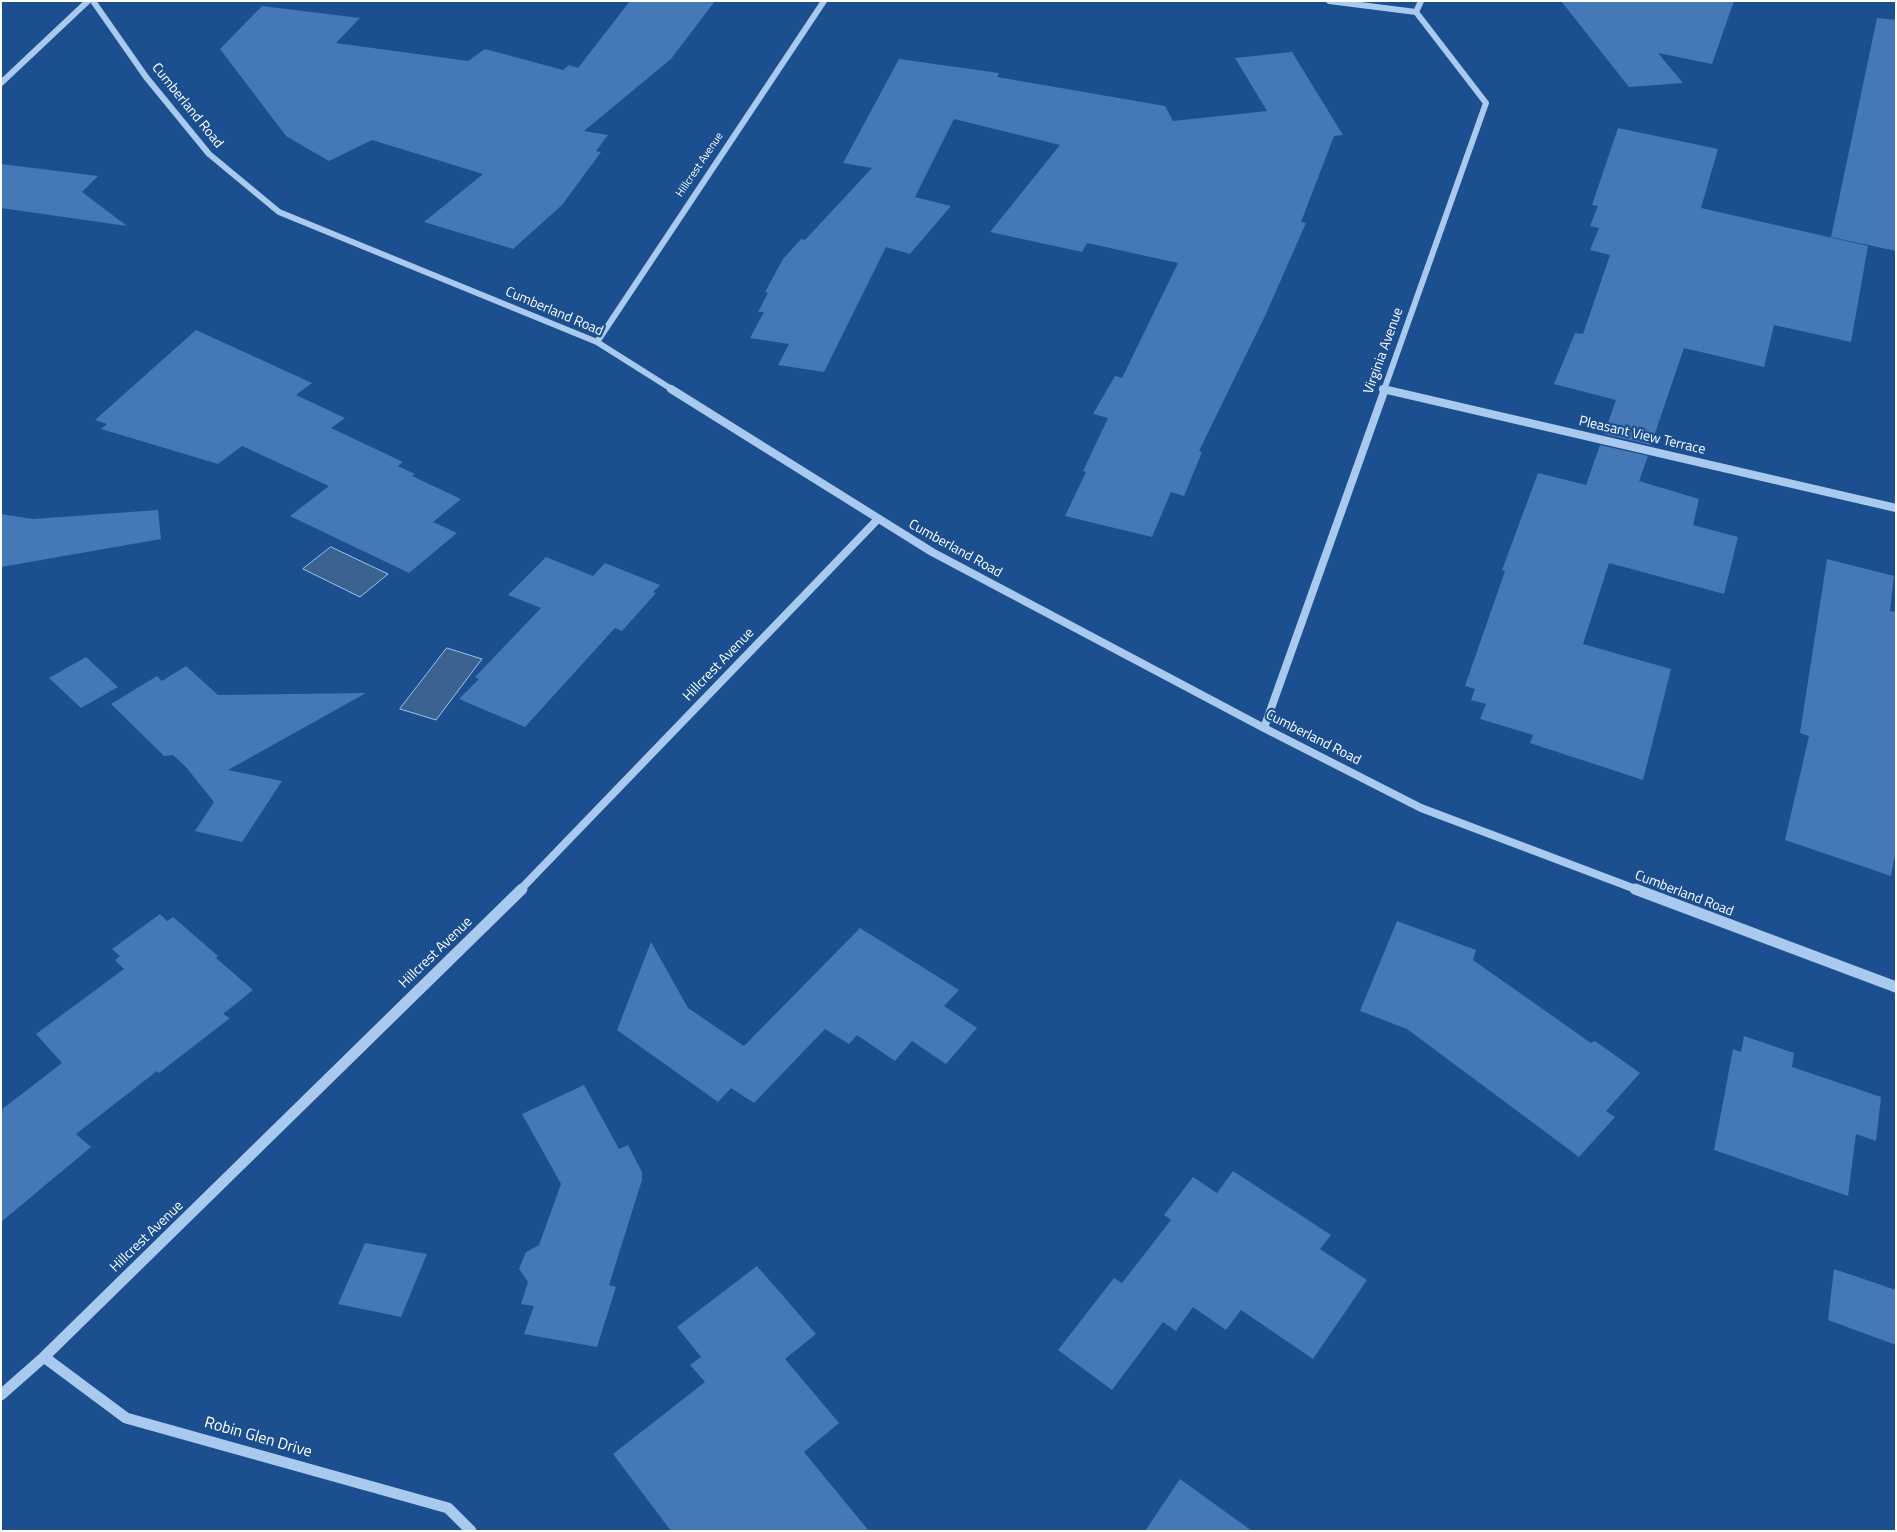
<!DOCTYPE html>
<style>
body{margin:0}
#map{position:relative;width:1897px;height:1532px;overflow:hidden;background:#1b4f8f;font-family:"Titillium Web",sans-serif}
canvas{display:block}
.frame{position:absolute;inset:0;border:2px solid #fff;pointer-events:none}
</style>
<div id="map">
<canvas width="1897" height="1532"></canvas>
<div class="frame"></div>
</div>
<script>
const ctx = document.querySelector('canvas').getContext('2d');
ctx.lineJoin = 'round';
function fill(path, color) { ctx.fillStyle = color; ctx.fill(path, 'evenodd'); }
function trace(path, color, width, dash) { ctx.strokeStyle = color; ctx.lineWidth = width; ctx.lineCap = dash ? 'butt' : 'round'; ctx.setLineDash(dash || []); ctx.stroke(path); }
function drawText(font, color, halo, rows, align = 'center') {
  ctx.font = font + ' "Titillium Web",sans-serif'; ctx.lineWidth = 4.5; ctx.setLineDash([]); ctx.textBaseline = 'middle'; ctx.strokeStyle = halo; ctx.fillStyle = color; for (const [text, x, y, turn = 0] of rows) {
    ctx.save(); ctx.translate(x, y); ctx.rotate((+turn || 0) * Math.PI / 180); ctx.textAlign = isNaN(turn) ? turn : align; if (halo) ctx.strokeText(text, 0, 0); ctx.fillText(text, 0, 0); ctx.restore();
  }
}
const water = new Path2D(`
 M331,547l57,27 -28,23 -57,-28z
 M447,648l35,11 -46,61 -36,-11z`);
const building = new Path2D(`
 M630,1h85l-44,58 -87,72 24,4 -12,16 5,1 -39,53 -49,44 -89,-27 59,-48 -111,-34 -43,21 -43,-25 -66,-87 42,-43 98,12 -24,25 132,18 17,-12 78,21 6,-5 9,3z
 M1561,1h173l-22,63 -54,-11 25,30 -54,4z
 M1877,18l19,2v231l-65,-14z
 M1292,52l51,83 -9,1 -33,86 5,1 -41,93 -66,135 3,1 -18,44 -13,-4 -19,45 -87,-21 21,-44 -3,-1 25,-53 -15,-4 22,-38 7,2 56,-115 -91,-20 -5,9 -92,-20 70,-87 -106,-26 -39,78 36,9 -41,48 -24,-7 -62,125 -46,-7 11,-21 -39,-6 14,-26h-6l10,-19 -3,-1 18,-33 18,-20 4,1 67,-72 -29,-5 56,-104 100,14 -2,4 168,29 8,15 94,-10 -32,-53z
 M1618,128l100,21 -17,59 167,38 -17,96 -77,-17 -10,42 -80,-19 -33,97 -47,-11 12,-34 -62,-16 21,-51 8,1 27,-79 -20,-5 9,-22 -9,-2 8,-20 -6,-1z
 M1,164l97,12 -16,16 45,34 -126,-18z
 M196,330l116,53 -16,12 49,23 -14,10 72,34 -5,4 17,8 -3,2 49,23 -28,23 24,11 -48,40 -119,-57 39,-30 -87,-40 -24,18 -117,-35 6,-5 -12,-4z
 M1600,445l48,11 -9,25 60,18 -6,26 45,12 -14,57 -115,-31 -26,81 88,25 -28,111 -113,-37 3,-8 -53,-16 6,-15 -15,-4 4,-11 -10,-3 40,-115 -3,-1 36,-97 48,12z
 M158,510l3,29 -160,28v-53l32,5z
 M546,557l47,19 12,-13 55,22 -7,7 3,1 -34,38 -7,-3 -90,99 -66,-28 20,-20 -4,-2 66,-69 -33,-13z
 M1827,559l67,17 -4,35 6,1v238l-5,26 -106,-36 24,-104 -9,-3z
 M86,657l32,30 -37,21 -32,-30z
 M186,666l32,29 148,-2 -138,77 54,11 -40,61 -47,-11 19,-29 -28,-35 -13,-12 -9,1 -53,-52 46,-28 5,5z
 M160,914l7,7 6,-4 45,39 -2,2 37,32 -30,24 7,4 -71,55 -2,-2 -81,63 15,13 -90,75v-112l61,-47 -26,-29 88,-65 -9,-9 5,-4 -8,-7z
 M1397,921l79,29 -3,10 118,83 4,-2 45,32 -34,38 9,6 -36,40 -172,-128 -47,-18z
 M860,928l99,62 -15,16 33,22 -31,36 -34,-23 -17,20 -38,-26 -8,9 -24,-15 -71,74 -23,-15 -13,14 -101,-72 34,-88 37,66 56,38z
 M1744,1036l50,17 -2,14 89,30 -5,44 -20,-7 -8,62 -134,-46 19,-101 8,3z
 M584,1085l35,64 9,-4 14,27v8l-33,105 7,2 -19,60 -73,-13 10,-28 -13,-2 7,-22 -9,-13 7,-17 13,-7 22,-61 -39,-70z
 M1233,1171l98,64 -11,14 47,31 -54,79 -72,-49 -15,20 -33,-23 -17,24 -13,-9 -51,68 -54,-40 56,-72 8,5 49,-63 -7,-5 29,-38 24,16z
 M365,1243l62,11 -26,63 -63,-13z
 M757,1266l59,68 -31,25 54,64 -35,29 65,79h-198l-58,-77 92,-72 -15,-17 11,-8 -24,-30z
 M1834,1269l62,21v55l-68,-25z
 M1180,1479l72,52h-107z`);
const minorFar2 = new Path2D(`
 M93,1l53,76 63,77 70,58 318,130 76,48
 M1329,1l87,11
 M1416,12l5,-11
 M1,83l87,-82
 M597,342l227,-341
 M1383,389l3,1
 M1384,390l102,-287 -70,-91`);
const minorFar1 = new Path2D(`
 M671,389l261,163 332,176 157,80 217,82
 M1383,389l513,119
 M1264,728l121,-339
 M520,890l358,-371`);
const minor = new Path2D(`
 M1635,889l261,98
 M44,1357l82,61 322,90 23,23
 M1,1395l43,-38 478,-468`);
const farStreetnames = [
 ["Hillcrest Avenue",700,165,-56]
];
const streetNames = [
 ["Cumberland Road",187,106,51],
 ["Cumberland Road",554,312,23],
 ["Virginia Avenue",1384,351,-70],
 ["Pleasant View Terrace",1642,436,13],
 ["Cumberland Road",955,549,29],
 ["Hillcrest Avenue",719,665,-46],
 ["Cumberland Road",1313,738,27],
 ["Cumberland Road",1684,894,21],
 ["Hillcrest Avenue",436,953,-44],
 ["Hillcrest Avenue",147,1237,-44]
];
const nearStreetnames = [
 ["Robin Glen Drive",258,1438,16]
];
fill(water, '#3c6290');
trace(water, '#9cc4f0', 1);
fill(building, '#4478b7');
trace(minorFar2, '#a9c9ee', 6);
trace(minorFar1, '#a9c9ee', 8);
trace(minor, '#a9c9ee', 11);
drawText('11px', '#fff', '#1b4f8f', farStreetnames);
drawText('14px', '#fff', '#1b4f8f', streetNames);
drawText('16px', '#fff', '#1b4f8f', nearStreetnames);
</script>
